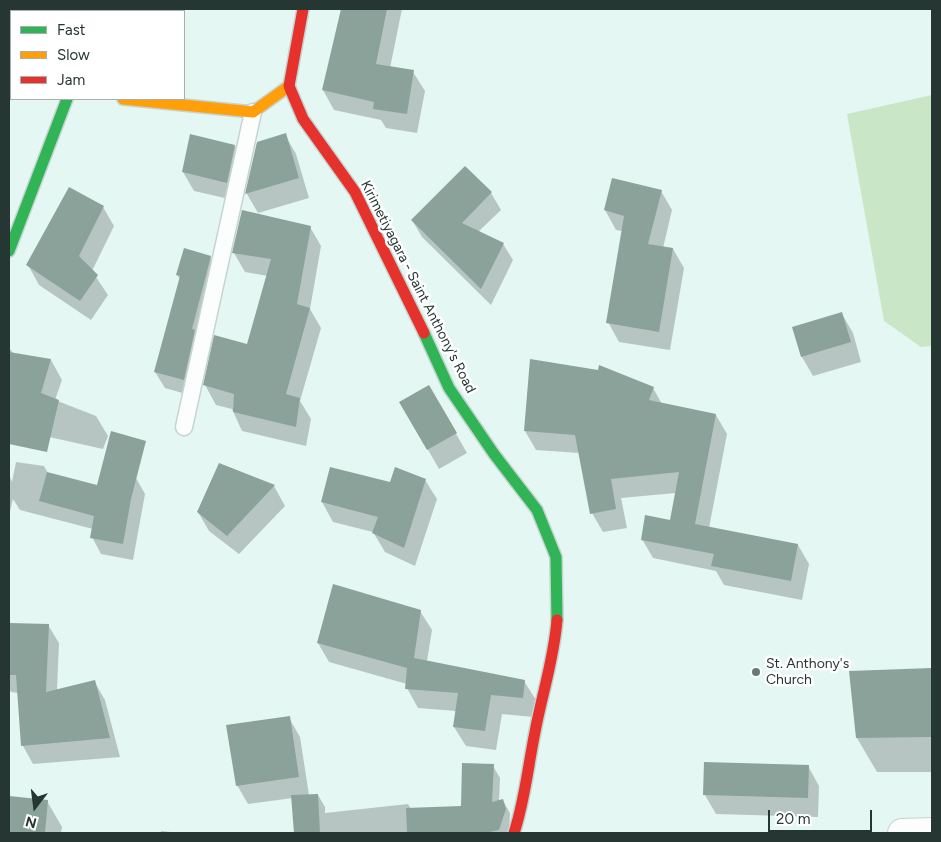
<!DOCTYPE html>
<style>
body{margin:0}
#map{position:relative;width:941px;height:842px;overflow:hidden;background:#e4f7f3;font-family:Figtree,sans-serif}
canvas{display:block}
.frame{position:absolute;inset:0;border:10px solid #253633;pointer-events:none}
.legend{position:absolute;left:10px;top:10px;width:175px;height:90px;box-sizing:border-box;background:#fff;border:1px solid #a8afad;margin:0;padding:6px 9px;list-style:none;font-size:15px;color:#253633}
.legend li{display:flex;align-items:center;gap:10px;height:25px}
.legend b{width:25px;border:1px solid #a8afad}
.north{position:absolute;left:10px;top:782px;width:50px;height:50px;-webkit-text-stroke:4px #fff;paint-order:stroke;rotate:195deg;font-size:14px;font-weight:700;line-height:20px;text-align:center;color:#253633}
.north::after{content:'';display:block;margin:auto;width:18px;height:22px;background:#253633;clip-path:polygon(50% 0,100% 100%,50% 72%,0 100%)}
.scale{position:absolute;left:768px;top:810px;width:104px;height:22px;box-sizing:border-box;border:2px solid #253633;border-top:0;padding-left:6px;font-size:15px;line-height:18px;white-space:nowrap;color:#253633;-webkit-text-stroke:4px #fff;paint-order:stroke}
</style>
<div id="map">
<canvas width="941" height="842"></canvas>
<div class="frame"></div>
<ul class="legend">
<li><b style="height:6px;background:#30b455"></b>Fast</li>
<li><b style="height:6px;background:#ff9f0a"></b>Slow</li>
<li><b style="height:6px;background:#e5322d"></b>Jam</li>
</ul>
<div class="north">N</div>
<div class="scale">20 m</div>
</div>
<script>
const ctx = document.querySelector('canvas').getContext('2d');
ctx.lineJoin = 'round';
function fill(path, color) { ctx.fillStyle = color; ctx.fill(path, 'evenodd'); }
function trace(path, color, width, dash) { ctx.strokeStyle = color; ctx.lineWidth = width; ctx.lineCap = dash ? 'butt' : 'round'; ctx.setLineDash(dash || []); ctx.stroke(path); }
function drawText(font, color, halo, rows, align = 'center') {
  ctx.font = font + ' Figtree,sans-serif'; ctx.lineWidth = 5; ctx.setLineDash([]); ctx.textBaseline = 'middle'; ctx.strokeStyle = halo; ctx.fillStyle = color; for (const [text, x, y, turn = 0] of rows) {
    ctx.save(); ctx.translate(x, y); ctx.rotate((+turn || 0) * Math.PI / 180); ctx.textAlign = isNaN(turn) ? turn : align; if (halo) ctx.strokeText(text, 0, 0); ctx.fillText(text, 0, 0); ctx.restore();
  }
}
const green = new Path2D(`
 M932,95v251l-11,1 -37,-26 -37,-207z`);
const shadow = new Path2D(`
 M342,9h60l-12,59 23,4 12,19 -8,42 -31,-5 -5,-8 -47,-10 -11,-20z
 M285,135l11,19 13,44 -51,15 -11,-19 11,-51z
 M235,146l11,20 -8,35 -44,-10 -11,-19z
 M465,167l26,26 10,17 -23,22 25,12 10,16 -22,45 -69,-68 -10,-17z
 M661,191l11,19 -9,38 10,1 11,19 -14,82 -51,-8 -11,-20 15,-91 -7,-1 -11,-20z
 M103,207l11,19 -22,45 16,24 -17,25 -52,-35 -11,-20z
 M310,227l11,19 -11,63 11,19 -21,73 11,18 -5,27 -64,-15 -10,-22 -16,-4 -11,-20 43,-40 20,-69 -23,-4 -11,-19z
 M210,257l10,16 -27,123 -28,-8 -10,-16 25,-93 -3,-4z
 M842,314l11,19 8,29 -48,14 -11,-19 -8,-29z
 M9,348l6,7 36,5 11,20 -7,20 41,16 12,20 -5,13 -94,-21z
 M429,387l38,66 -28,16 -38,-67z
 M653,388l9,16 54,11 11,19 -18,94 89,17 11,19 -7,36 -78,-15 -8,-14 -63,-13 -11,-19 29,-18 5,-28 -55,5 6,30 -24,4 -11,-19 -12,-60 -44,-3 -11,-19z
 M16,462l28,4 4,7 50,13 38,-8 9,16 -12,66 -32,-6 -9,-17 1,-8 -73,-19 -7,-11 -4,16v-40l3,7z
 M220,465l54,21 11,20 -46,48 -30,-23 -11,-19z
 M331,468l60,15 34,-3 12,19 -22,67 -30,-14 -12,-20 -40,-10 -11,-20z
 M420,611l12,19 -5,31 97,20 12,19 -3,17 -31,-3 -6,36 -30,-4 -12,-19 2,-16 -38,-3 -11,-20v-4l-78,-22 -11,-19z
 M9,624l39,1 11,18 -2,47 37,-9 11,19 15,57 -87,7 -10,-18 -5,-53 -7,-1 -2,-4z
 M932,669v103h-55l-20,-34 -7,-66z
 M289,718l11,19 9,58h9l7,12v6l83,-9 3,5 51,-2 31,-41 7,12 -1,24 4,-1 7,12 -1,20h-214l-2,-35 -45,6 -11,-19z
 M808,766l11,20 -1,31 -102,-3 -11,-19z
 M9,798l38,3 15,26 -1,6h-52z
 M161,831l19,2h-19z`);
const building = new Path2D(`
 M341,9h46l-11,55 38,6 -7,44 -34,-5 1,-7 -52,-12z
 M286,133l13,45 -54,16 12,-52z
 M190,134l45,11 -8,38 -45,-11z
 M465,166l27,26 -30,31 42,20 -23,46 -70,-69z
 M612,178l50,12 -14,54 25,4 -14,84 -53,-9 18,-107 -20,-6z
 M69,187l35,19 -25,50 19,19 -18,26 -54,-36z
 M242,210l69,16 -14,78 13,4 -24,86 14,4 -4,29 -63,-15 1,-18 -31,-9 11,-50 33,9 24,-85 -39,-6z
 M184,248l27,8 -19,73 3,1 -11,50 -30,-8 26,-96 -4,-1z
 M842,312l9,30 -50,15 -9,-30z
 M9,352l42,7 -10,34 18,7 -12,52 -38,-8z
 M530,359l68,11 1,-5 55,22 -5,13 67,14 -21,110 103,20 -7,37 -80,-15 3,-12 -73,-14 4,-25 25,5 9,-48 -68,7 5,30 -26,5 -15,-79 -51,-4z
 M429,385l28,48 -30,17 -28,-48z
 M111,431l35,10 -15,58 -8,45 -33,-6 4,-22 -55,-15 8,-29 50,13z
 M219,463l56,22 -48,51 -30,-24z
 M330,467l60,15 5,-15 31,12 -22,69 -32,-15 6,-16 -57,-15z
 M333,584l88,26 -7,48 111,22 -2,18 -32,-3 -6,36 -32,-4 5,-34 -53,-4 2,-21 -90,-25z
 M9,623l40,1 -3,68 49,-12 15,58 -89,8 -5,-71h-7z
 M932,668v69l-76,1 -7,-67z
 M290,716l9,61 -63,9 -10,-61z
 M704,762l105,3 -1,33 -105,-3z
 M462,763l32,1 -2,38 11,-3 3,10 -7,21 -14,3h-78l-1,-25 55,-2z
 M318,794l2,39h-26l-3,-38z
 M9,796l39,4 -3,33h-36z`);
const lane = new Path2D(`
 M184,427l69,-315`);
const street = new Path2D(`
 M9,45l2,2
 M902,833l30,-1`);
const fast = new Path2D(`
 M9,251l58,-152
 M424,333l25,55 45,66 43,56 19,47 1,63`);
const slow = new Path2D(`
 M123,99l130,13 36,-26`);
const jam = new Path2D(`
 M303,9l-14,77 14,33 52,73 69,141
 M514,833c11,-33 14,-67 21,-101 7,-38 19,-73 22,-112`);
const markers = [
 [756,672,5,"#687a76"]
];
const streetNames = [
 ["Kirimetiyagara - Saint Anthony's Road",418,287,63]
];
const poiNames = [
 ["St. Anthony's",766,664],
 ["Church",766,680]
];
fill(green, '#c9e6c7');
fill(shadow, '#0003');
fill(building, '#8aa299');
trace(lane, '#c4d4d1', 19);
trace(street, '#c4d4d1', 30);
trace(fast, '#c4d4d1', 14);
trace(slow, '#c4d4d1', 14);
trace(jam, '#c4d4d1', 14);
trace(lane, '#fbfefd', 16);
trace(street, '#fbfefd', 28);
trace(fast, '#30b455', 11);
trace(slow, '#ff9f0a', 11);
trace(jam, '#e5322d', 11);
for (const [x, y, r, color] of markers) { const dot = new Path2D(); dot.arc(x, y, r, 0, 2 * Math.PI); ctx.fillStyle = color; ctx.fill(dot); trace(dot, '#fff', 2); }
drawText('14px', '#253633', '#fff', streetNames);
drawText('14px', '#253633', '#fff', poiNames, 'left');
</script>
